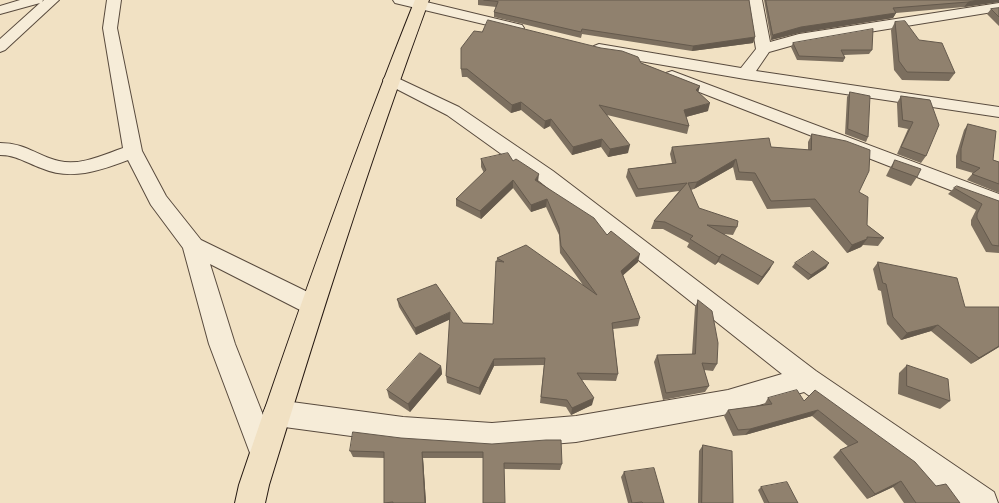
<!DOCTYPE html>
<style>
body{margin:0}
canvas{display:block;background:#f1e1c3}
</style>
<canvas width="999" height="503"></canvas>
<script>
const ctx = document.querySelector('canvas').getContext('2d');
ctx.lineJoin = 'round';
function trace(path, color, width, dash) { ctx.strokeStyle = color; ctx.lineWidth = width; ctx.lineCap = dash ? 'butt' : 'round'; ctx.setLineDash(dash || []); ctx.stroke(path); }
function fill(path, color) { ctx.fillStyle = color; ctx.fill(path, 'evenodd'); }
const minor = new Path2D(`
 M20,0h23l-1,2 2,-2h15l-54,50 -5,2v-13l40,-36 -40,11v-8z
 M107,0h14l-4,28 25,123 24,45 35,44 119,58 4,7 -4,7 -8,3 -8,-3 -94,-48 25,80 43,109 -4,10 -10,4 -10,-4 -4,-10 -41,-109 -26,-96 -32,-43 -23,-45c-29,11 -57,21 -87,8 -14,-5 -25,-13 -41,-13v-12c26,0 37,13 59,18 22,5 44,-6 64,-13l-20,-120z
 M393,0h25l104,25 2,3 -2,3 -5,1 -122,-29z
 M748,0h14l8,42 29,-8 200,-31v8l-198,32 -32,9 -13,19 243,36v10l-254,-38 -146,-25 -5,-2 -3,-3 3,-3 5,-2 142,24 15,-19z
 M672,71l327,123v15l-333,-130 -2,-3 2,-3z
 M391,75l68,32 94,64 263,200 178,121 4,11h-40l-154,-111 -76,22 -152,28 -84,7 -89,-6 -126,-17 -10,-4 -4,-9 4,-9 10,-4 126,17 89,6 84,-7 152,-26 54,-16 -243,-193 -92,-66 -62,-32 -2,-3 2,-3z`);
const major = new Path2D(`
 M415,0h14c-59,160 -110,322 -160,485l-4,18h-30l4,-18c55,-163 112,-325 176,-485z`);
const wall = new Path2D(`
 M478,0h271l6,37 -2,6 -61,8 -110,-17 -1,4 -87,-21v-5l2,-5 -18,-2z
 M764,0h235v2l-35,5 -68,6 -3,5 -94,15 -28,7z
 M999,8v18l-12,-12 4,-5z
 M895,22l24,18 36,33 -6,8 -47,-1 -8,-10 -3,-40z
 M793,43l79,7 -3,4 -25,1 1,3 -2,4 -46,-2 -6,-13z
 M641,63l59,23 -2,6 10,19 -22,6 3,9 -2,8 -80,-19 21,38 -20,4 -7,-10 -29,8 -22,-29 -6,3 -23,-19 -10,3 -44,-36h-5l-1,-8z
 M850,92l18,45 -2,5 -21,-8 2,-37z
 M901,96l29,4 -4,56 -5,7 -24,-9 11,-25 -10,-2 -1,-24z
 M968,124l25,36 6,2v31l-32,-13 6,-7 -17,-5v-12l8,-26z
 M812,134l47,58 8,33 17,13 -6,8 -15,-1 -2,2 -14,6 -37,-46 -43,2 -15,-28 -16,-1 -3,-13 -39,22 -3,1 8,18 38,19 -4,8 -9,-1 46,35 -12,16 -40,-23 -3,3 -28,-18 2,-4 -26,-14h-12l3,-8 25,-30 -43,6 -10,-20 2,-8 44,-6 -2,-9 2,-7h99l37,3v-8z
 M481,159l32,2 25,21 69,53 31,27 -15,13 17,43 -2,8 -25,3 5,45 -2,7 -34,-1 10,25 -21,10 -5,-8 -26,-4 4,-38 -50,1 -14,29 -33,-12 -1,-7 4,-57 -34,16 -17,-28 -2,-8 66,24 30,1 4,-66 86,27 -23,-32 -1,-18 -13,-28 -15,5 -18,-24 -32,31 -25,-13v-7l28,-26 -3,-6z
 M895,160l22,17 -6,9 -25,-10 4,-8z
 M954,188l45,13v52l-13,-1 -15,-27v-5l5,-10 -28,-16z
 M878,262l87,45h34v40l-28,17 -40,-33 -30,9 -14,-16 -6,-33 -3,-1 -5,-21z
 M795,263l31,5 -18,12 -16,-13z
 M698,300l19,64 -4,7 -9,-1 5,16 -4,6 -42,8 -9,-38 3,-7 35,-1 3,-47z
 M907,365l43,36 -10,8 -42,-15 1,-21z
 M441,366l1,8 -32,38 -21,-14 -2,-8z
 M768,398l36,3 132,85 24,17h-56l-11,-16 -26,12 -34,-42 7,-7 9,-3 -37,-31 -67,19 -12,1 -9,-20 4,-6 36,-5z
 M401,438l161,26 -2,6 -55,-1 -22,-11h-60l3,45h-42v-45l-31,-1 -3,-6z
 M703,445l30,58h-35l1,-52z
 M624,472l40,31h-36l-7,-26z
 M761,487l37,16h-34l-6,-13z`);
const shadedWall = new Path2D(`
 M978,0h21v2l-35,5 4,-5z
 M896,13l-3,5 -94,15 -28,7 2,-5 28,-8z
 M755,37l-2,6 -61,8 1,-5z
 M700,86l-2,7 -2,-3z
 M521,102v8l-10,3 1,-8z
 M710,103l-2,8 -26,7 2,-8z
 M551,119l-1,7 -6,3 1,-8z
 M602,139l-1,8 -29,8 1,-8z
 M630,145l-2,8 -20,4 2,-8z
 M736,159l-3,8 -39,22 3,-7z
 M539,174l-1,8 -3,-2z
 M513,180v8l-32,31 -1,-8z
 M547,199l-1,8 -15,5v-7z
 M867,239l-6,8 -14,6 5,-8z
 M640,254l-2,8 -19,17 2,-8z
 M722,254l-4,8 -3,3 4,-8z
 M774,262l-4,7 -12,16 4,-8z
 M829,263l-3,5 -18,12 3,-5z
 M450,312l1,7 -35,16 -1,-7z
 M938,325l-7,6 -30,9 6,-7z
 M999,346v1l-28,17 8,-6z
 M494,359v7l-14,29 -1,-7z
 M441,366l1,8 -32,38 -2,-8z
 M594,398l-2,7 -21,10 1,-7z
 M818,410l-6,6 -67,19 5,-6z
 M422,452l1,6 3,45h-1l-1,-5z
 M901,481l-8,6 -26,12 8,-5z`);
const building = new Path2D(`
 M484,0h265l6,37 -62,9 -111,-17 -1,3 -87,-20 4,-10z
 M766,0h212l-10,2 -75,6 3,5 -95,14 -28,8z
 M999,8v9l-8,-8z
 M488,20l113,28 21,3 16,6 3,6 59,23 -4,4 14,13 -26,7 5,16 -90,-21 31,40 -20,4 -8,-10 -29,8 -22,-28 -6,2 -24,-19 -9,3 -45,-36h-6v-21l13,-17 8,1z
 M905,21l14,19 23,3 13,30 -48,-1 -8,-11 -4,-39z
 M873,29l-1,21h-31l4,8 -46,-2 -6,-13z
 M850,92l20,4 -2,41 -20,-8z
 M901,96l29,4 9,25 -13,31 -25,-9 12,-25 -10,-2z
 M968,124l28,7 -3,29 6,2v22l-27,-10 8,-6 -19,-7v-12z
 M812,134l34,7 24,9 -1,21 -10,21 9,5 -1,28 17,13 -17,-1v2l-15,6 -37,-46 -44,2 -16,-28 -16,-1 -3,-13 -39,23 -9,1 11,25 39,13 -1,6 -30,-2 67,37 -12,15 -40,-23 -3,3 -29,-18 3,-3 -28,-14 -11,-1 33,-38 -49,6 -10,-20 48,-6 -4,-16 97,-9 2,9 40,3z
 M508,153l5,8 3,-2 23,15 -4,6 59,38 13,17 4,-4 29,23 -19,17 19,47 -28,5 6,51 -41,-1 17,25 -22,10 -5,-8 -26,-3 4,-39 -51,1 -15,29 -33,-12 4,-64 -35,16 -18,-29 39,-15 27,39 30,1 3,-63 8,1 -7,-4 29,-13 71,50 -36,-49 -2,-18 -12,-29 -16,6 -18,-25 -33,31 -24,-12 30,-29 -5,-11z
 M895,160l26,9 -4,8 -25,-9z
 M957,186l42,15v45l-7,-1 -15,-27v-4l5,-10 -28,-16z
 M813,251l16,12 -18,12 -16,-12z
 M878,262l79,16 8,29h34v39l-20,12 -41,-33 -31,8 -14,-16 -7,-33 -3,-1z
 M698,300l14,11 6,32 -1,21 -15,-1 7,23 -43,7 -9,-38 38,-1z
 M420,353l21,13 -33,38 -21,-14z
 M907,365l41,14 2,22 -43,-15z
 M797,390l7,11 11,-11 100,72 21,24 10,-2 14,19h-44l-15,-22 -26,13 -35,-44 18,-8 -40,-32 -68,19 -12,1 -10,-20 44,-6 -4,-6z
 M353,432l48,6 91,6 54,-4h15l1,24 -58,-1 1,40h-22v-51h-61l3,51h-32v-1l-9,1v-51l-34,-1z
 M703,445l29,6 1,52h-31z
 M654,468l10,35h-21l-1,-1 -10,1 -8,-31z
 M787,482l11,21h-29l-8,-16z`);
trace(minor, '#594b3e', 2);
trace(major, '#261912', 2);
fill(minor, '#f6ecd8');
fill(major, '#f1e1c3');
fill(wall, '#7c6f5f');
fill(shadedWall, '#655a4d');
fill(building, '#90816e');
trace(building, '#655a4d', 1);
</script>
